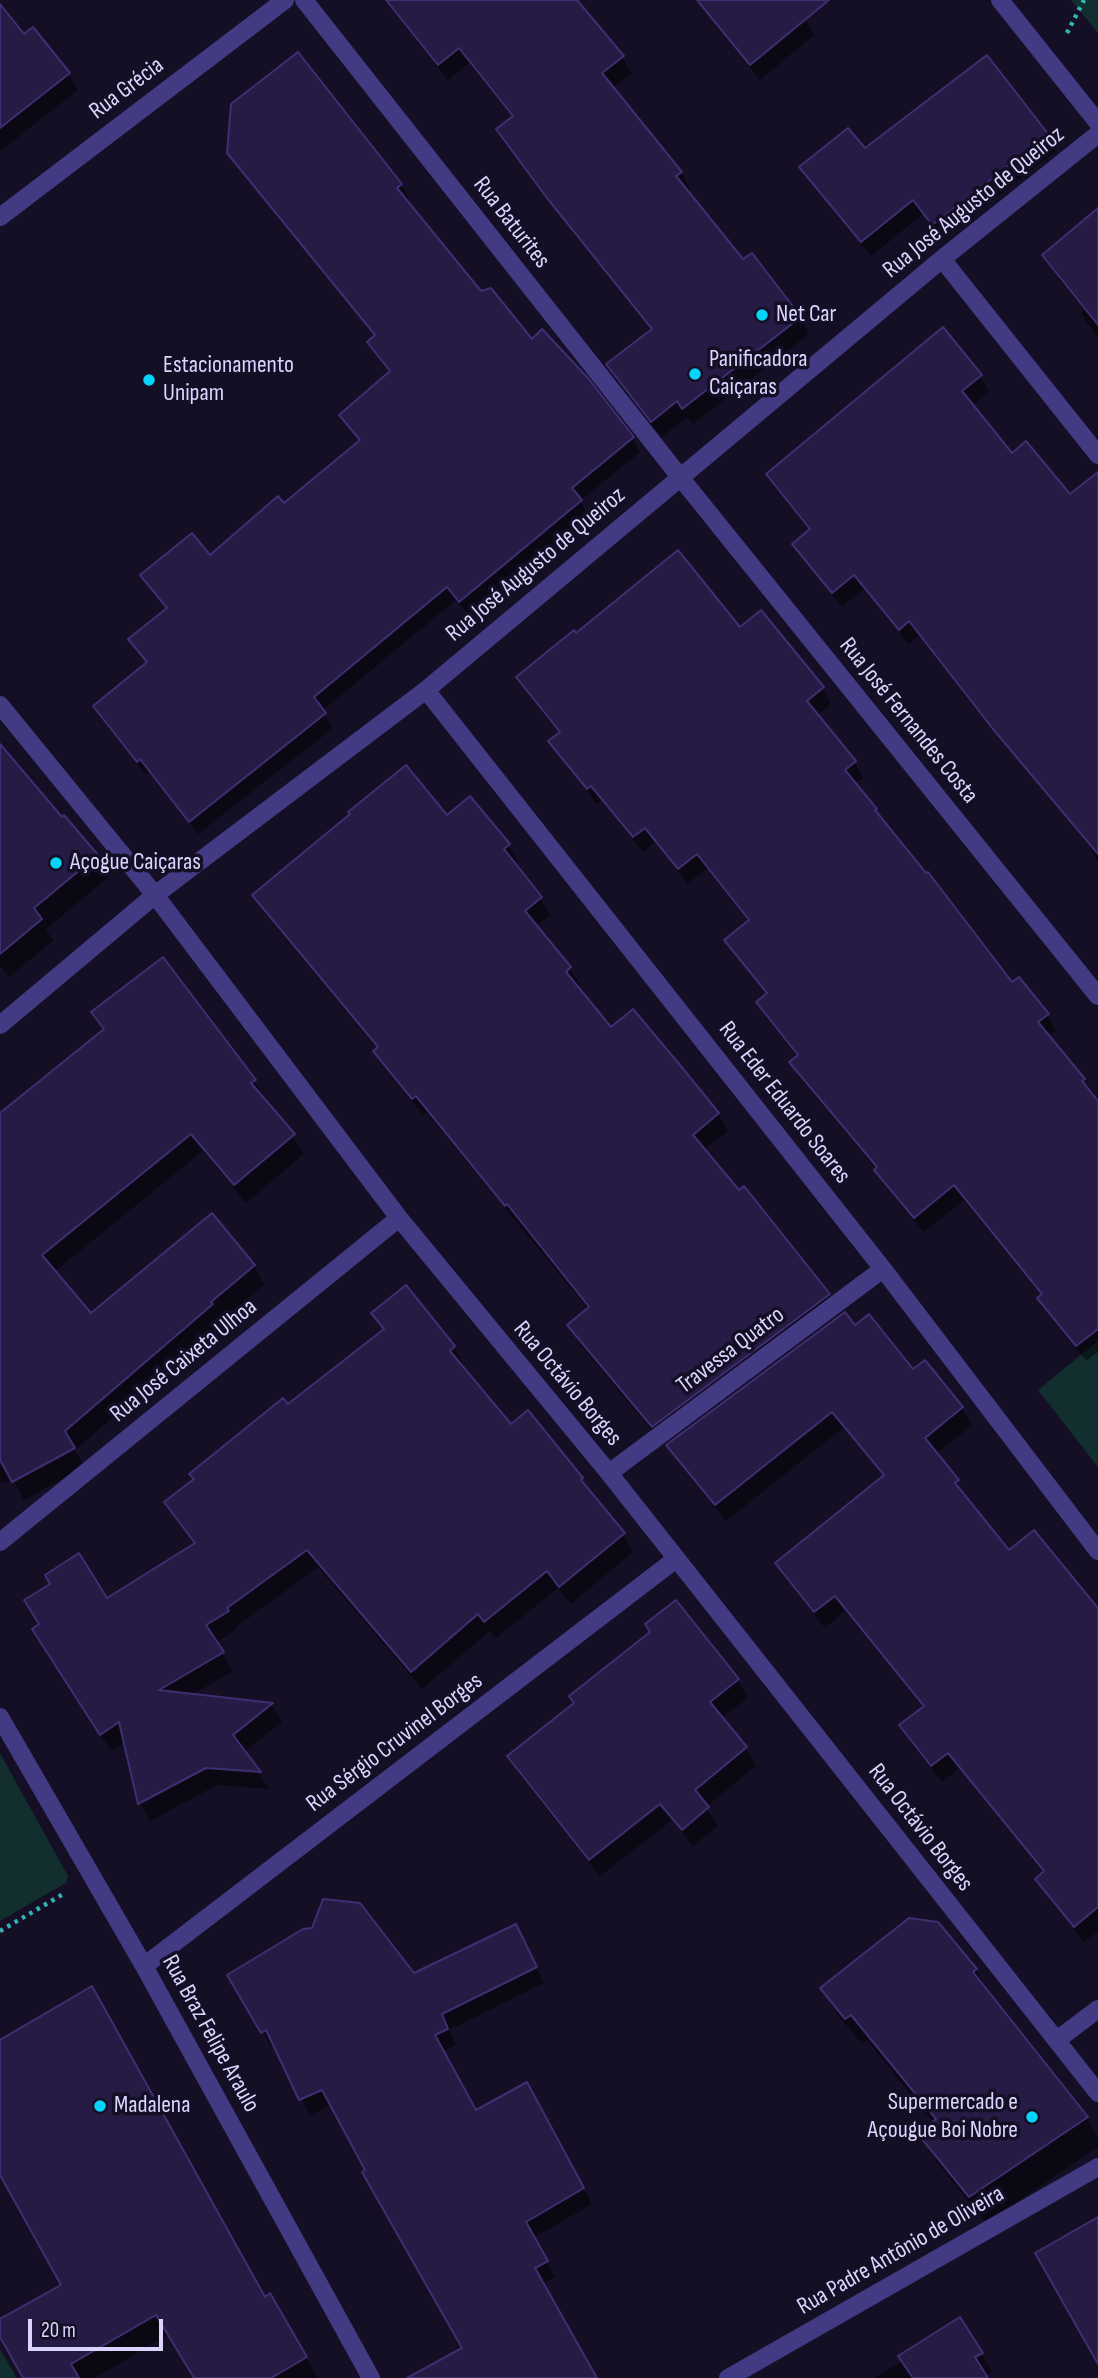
<!DOCTYPE html>
<meta charset="utf-8">
<style>
body{margin:0}
#map{position:relative;width:1098px;height:2378px;overflow:hidden;background:#140f25;font-family:"Sofia Sans Condensed",sans-serif}
canvas{display:block}
.scale{position:absolute;left:28px;top:2319px;width:135px;height:32px;box-sizing:border-box;border:4px solid #dbd4fe;border-top:0;padding-left:9px;font-size:21px;line-height:24px;white-space:nowrap;color:#dbd4fe;-webkit-text-stroke:5px #140f25;paint-order:stroke}
</style>
<div id="map">
<canvas width="1098" height="2378"></canvas>
<div class="scale">20 m</div>
</div>
<script>
const ctx = document.querySelector('canvas').getContext('2d');
ctx.lineJoin = 'round';
function fill(path, color) { ctx.fillStyle = color; ctx.fill(path, 'evenodd'); }
function trace(path, color, width, dash) { ctx.strokeStyle = color; ctx.lineWidth = width; ctx.lineCap = dash ? 'butt' : 'round'; ctx.setLineDash(dash || []); ctx.stroke(path); }
function drawText(font, color, halo, rows, align = 'center') {
  ctx.font = font + ' "Sofia Sans Condensed",sans-serif'; ctx.lineWidth = 7; ctx.setLineDash([]); ctx.textBaseline = 'middle'; ctx.strokeStyle = halo; ctx.fillStyle = color; for (const [text, x, y, turn = 0] of rows) {
    ctx.save(); ctx.translate(x, y); ctx.rotate((+turn || 0) * Math.PI / 180); ctx.textAlign = isNaN(turn) ? turn : align; if (halo) ctx.strokeText(text, 0, 0); ctx.fillText(text, 0, 0); ctx.restore();
  }
}
const green = new Path2D(`
 M1071,0h27v33z
 M1098,1341v126l-60,-77z
 M0,1753l68,123 -2,7 -66,38z
 M0,2349l17,29h-17z`);
const shadow = new Path2D(`
 M387,0h188l47,57 10,17 -20,14 69,85 9,16 -4,3 57,70 57,56 9,16 -116,90 -6,-7 -25,20 -45,-56 -9,-16 44,-34 -93,-116 -51,-69 -10,-16 15,-12 -44,-55 -21,17 -52,-66z
 M696,0h128l-19,19 9,16 -54,45z
 M0,6l24,31 9,-8 36,45 9,16 -78,61z
 M1047,136l9,15 -114,88 -19,-25 -52,42 -60,-73 -9,-16 63,-16z
 M229,152l172,33 8,14 -3,2 74,92 152,145 8,14 -60,49 8,14 -120,100 -12,-15 -134,111 11,17 -135,106 -49,-62 -3,3 -43,-55 -8,-14 52,-42 -16,-24 36,-30 -24,-34 67,-18 74,-52 76,-64 -19,-27 50,-42 -22,-31 6,-5 -138,-170z
 M1098,212v127l-17,-26 3,-3 -29,-36 -11,-18z
 M980,376l9,15 -17,15 40,49 57,42 29,-7v372l-10,-18 -123,-148 -7,-12 -39,-48 -10,8 -45,-55 -22,18 -38,-47 -9,-16 16,-13 -34,-41 -9,-15z
 M761,613l61,75 9,16 -14,12 37,46 9,16 -8,6 157,201 35,30 9,15 -8,7 50,65v250l-12,9 -38,-47 -9,-15 3,-2 -78,-97 -40,32 -39,-46 -8,-16 -77,-92 -9,-15 7,-6 -31,-39 -9,-16 9,-7 -32,-39 -9,-15 23,-19 -42,-54 -19,16 -33,-42 -12,10 -42,-52 -4,4 -37,-47 -9,-15 9,-8 -33,-41 -9,-16 58,-42 164,-5z
 M0,747l61,73 35,36 13,21 -63,52 7,12 -44,36 -9,-12z
 M447,818l61,27 10,17 -4,3 26,33 10,17 -14,11 34,42 10,17 -3,2 34,42 68,37 39,48 10,17 -24,19 34,43 6,-5 85,107 9,17 -176,131 -83,-100 -9,-17 19,-16 -163,-198 -3,3 -38,-47 -10,-17 2,-2 -113,-137 -9,-17z
 M93,1013l161,68 50,73 -58,49 -43,-52 -149,121 37,43 163,-49 10,19 -43,36 1,3 -147,126 9,17 -60,33 -11,-20 -13,3v-367l104,-85z
 M406,1287l48,60 10,18 -3,2 49,60 72,52 9,16 32,39 10,18 -62,52 -13,-16 -62,50 -6,-7 -68,58 -104,-122 -82,60 1,2 -21,14 17,28 -42,24 81,10 10,17 -38,30 25,37 -52,-4 -67,36 -10,-18 -14,-61 -15,9 -66,-104 62,-47 88,-55 -29,-43 218,-171 -11,-18z
 M855,1327l58,45 12,-10 37,46 10,17 -36,29 21,27 9,18 43,53 89,59v321l-14,10 -37,-46 -10,-17 7,-5 -85,-106 -17,14 -31,-39 -10,-17 23,-18 -79,-97 -20,17 -38,-48 -10,-17 107,-86 -41,-49 -117,93 -48,-59 -10,-17z
 M676,1602l62,78 10,18 -27,20 25,30 10,18 -50,41 12,19 -25,20 -21,-26 -72,56 -81,-102 -10,-18 67,-51 76,-72z
 M937,1924l39,46 15,27 96,121 11,20v9l-112,76 -50,-62 -16,-27 14,-11 -67,-83 -5,4 -24,-29 -16,-27z
 M524,1942l20,41 -95,47 7,15 -13,6 32,61 60,-12 57,104 -59,34 22,39 -13,7 53,94h-138l8,-30 -133,-243 -22,10 -35,-70 -3,3 -43,-73 184,1z
 M0,2041l264,258 6,-3 48,82h-123l-25,-44 -76,44h-68l-26,-44v-13l63,-36 -63,-114z
 M981,2353l11,19 -7,4 1,2h-112l29,-17z`);
const building = new Path2D(`
 M386,0h191l47,56 -22,17 80,99 -6,4 67,83 9,-6 49,64 -119,92 -5,-8 -26,21 -45,-58 46,-35 -105,-131 -51,-69 17,-13 -54,-68 -21,17z
 M697,0h132l-79,65z
 M0,4l24,30 9,-7 37,46 -70,55z
 M298,52l104,132 -5,4 84,103 10,-3 41,51 10,-10 46,49 46,59 -62,51 10,12 -123,102 -12,-15 -133,110 12,16 -137,109 -49,-63 -3,3 -44,-56 54,-44 -19,-23 39,-31 -27,-33 52,-42 18,22 68,-59 6,7 76,-63 -21,-25 51,-44 -23,-29 8,-7 -148,-182 4,-49z
 M987,55l62,80 -117,90 -19,-25 -52,42 -62,-75 49,-39 17,20z
 M1098,208v117l-56,-70z
 M943,327l39,48 -20,16 50,62 14,-12 44,53 28,-22v382l-105,-125 -84,-108 -10,9 -45,-55 -22,18 -40,-49 18,-15 -44,-55z
 M678,550l62,77 21,-17 63,77 -17,14 49,60 -11,9 32,39 -2,1 51,63 2,-1 84,110 7,-5 30,37 -11,8 47,57 -3,2 16,20v228l-22,17 -39,-48 5,-4 -88,-109 -40,33 -40,-48 3,-3 -88,-105 9,-7 -42,-53 11,-9 -43,-53 25,-20 -52,-66 -19,15 -33,-41 -12,9 -42,-51 -4,3 -39,-48 12,-9 -44,-55 58,-47 2,3z
 M0,744l62,73 2,-2 34,40 -64,53 8,11 -42,35z
 M406,765l41,50 23,-19 40,48 -6,5 38,48 -17,14 46,56 -5,5 45,55 22,-18 47,56 39,48 -26,22 46,55 5,-4 86,108 -178,133 -85,-102 22,-18 -82,-103 -2,2 -89,-110 -4,3 -39,-48 5,-4 -126,-152 98,-81 -2,-2z
 M163,957l93,123 -5,3 44,51 -61,51 -43,-51 -149,121 49,58 121,-100 43,52 -44,37 2,2 -148,127 10,17 -63,34 -12,-22v-347l104,-84 -13,-17z
 M406,1285l49,61 -5,5 61,73 17,-14 55,68 -2,2 44,53 -66,54 -12,-16 -63,51 -6,-8 -67,58 -104,-122 -80,58 2,3 -23,14 18,27 -65,38 114,13 -40,32 28,37 -55,-4 -68,36 -19,-82 -19,13 -68,-106 7,-5 -15,-24 26,-16 -5,-9 34,-22 28,45 88,-55 -31,-41 30,-23 -5,-5 94,-76 5,6 96,-75 -13,-16z
 M845,1312l10,13 14,-11 44,55 12,-9 38,47 -38,31 34,42 -4,3 54,67 25,-20 64,78v299l-24,20 -39,-48 9,-8 -96,-118 -17,13 -32,-41 25,-19 -89,-110 -21,16 -39,-49 109,-88 -52,-63 -117,93 -49,-60z
 M676,1600l63,79 -29,23 37,45 -52,43 14,17 -27,23 -22,-26 -71,56 -82,-104 67,-53 -5,-7 81,-64 -5,-8z
 M323,1899l37,4 54,70 102,-49 21,43 -95,47 6,15 -13,6 41,75 51,-28 57,106 -58,34 22,39 -13,7 62,110h-190l55,-30 -100,-176 3,-2 -43,-80 -23,10 -33,-70 -5,3 -34,-58 76,-46 9,-1z
 M909,1918l29,4 39,47 -4,3 115,145 -119,80 -51,-63 18,-15 -85,-104 -6,4 -25,-31z
 M92,1986l173,311 5,-4 37,64 -36,21h-77l-38,-63 -85,49 8,14h-56l-23,-41v-18l61,-34 -61,-110v-135z
 M1098,2217v147l-63,-111z
 M960,2317l23,36 -8,4 13,21h-75l-15,-22z`);
const path = new Path2D(`
 M1067,33l17,-33
 M0,1931l65,-38`);
const minor = new Path2D(`
 M304,0l376,477 418,519
 M1000,0l98,123
 M0,217l285,-217
 M942,259l156,196
 M426,690l457,579 215,282
 M0,705l155,190 244,323 210,255 489,620
 M0,1025l155,-130 271,-205 516,-431 156,-125
 M609,1473l274,-204
 M0,1542l399,-324
 M0,1717l144,249 227,412
 M144,1966l532,-407
 M1057,2040l41,-31
 M728,2378l370,-211`);
const markers = [
 [762,315,7,"#04d3fa"],
 [695,374,7,"#04d3fa"],
 [149,380,7,"#04d3fa"],
 [56,863,7,"#04d3fa"],
 [100,2106,7,"#04d3fa"],
 [1032,2117,7,"#04d3fa"]
];
const streetNames = [
 ["Rua Grécia",127,89,-37],
 ["Rua José Augusto de Queiroz",974,203,-39],
 ["Rua Baturites",511,223,52],
 ["Rua José Augusto de Queiroz",536,565,-40],
 ["Rua José Fernandes Costa",908,721,51],
 ["Rua Eder Eduardo Soares",784,1103,52],
 ["Travessa Quatro",731,1351,-37],
 ["Rua José Caixeta Ulhoa",184,1361,-39],
 ["Rua Octávio Borges",567,1384,50],
 ["Rua Sérgio Cruvinel Borges",395,1743,-37],
 ["Rua Octávio Borges",920,1828,52],
 ["Rua Braz Felipe Araulo",210,2034,61],
 ["Rua Padre Antônio de Oliveira",901,2251,-30]
];
const poiNames = [
 ["Net Car",776,315],
 ["Panificadora",709,360],
 ["Caiçaras",709,388],
 ["Estacionamento",163,366],
 ["Unipam",163,394],
 ["Açogue Caiçaras",70,863],
 ["Supermercado e",1018,2103,"right"],
 ["Açougue Boi Nobre",1018,2131,"right"],
 ["Madalena",114,2106]
];
fill(green, '#122e2f');
fill(shadow, '#0007');
fill(building, '#261b45');
trace(building, '#3f2e71', 2);
trace(path, '#31b5b4', 4.5, [3.5, 5]);
trace(minor, '#423b83', 18);
for (const [x, y, r, color] of markers) { const dot = new Path2D(); dot.arc(x, y, r, 0, 2 * Math.PI); ctx.fillStyle = color; ctx.fill(dot); trace(dot, '#140f25', 2.5); }
drawText('24px', '#dbd4fe', '#140f25', streetNames);
drawText('24px', '#dbd4fe', '#140f25', poiNames, 'left');
</script>
